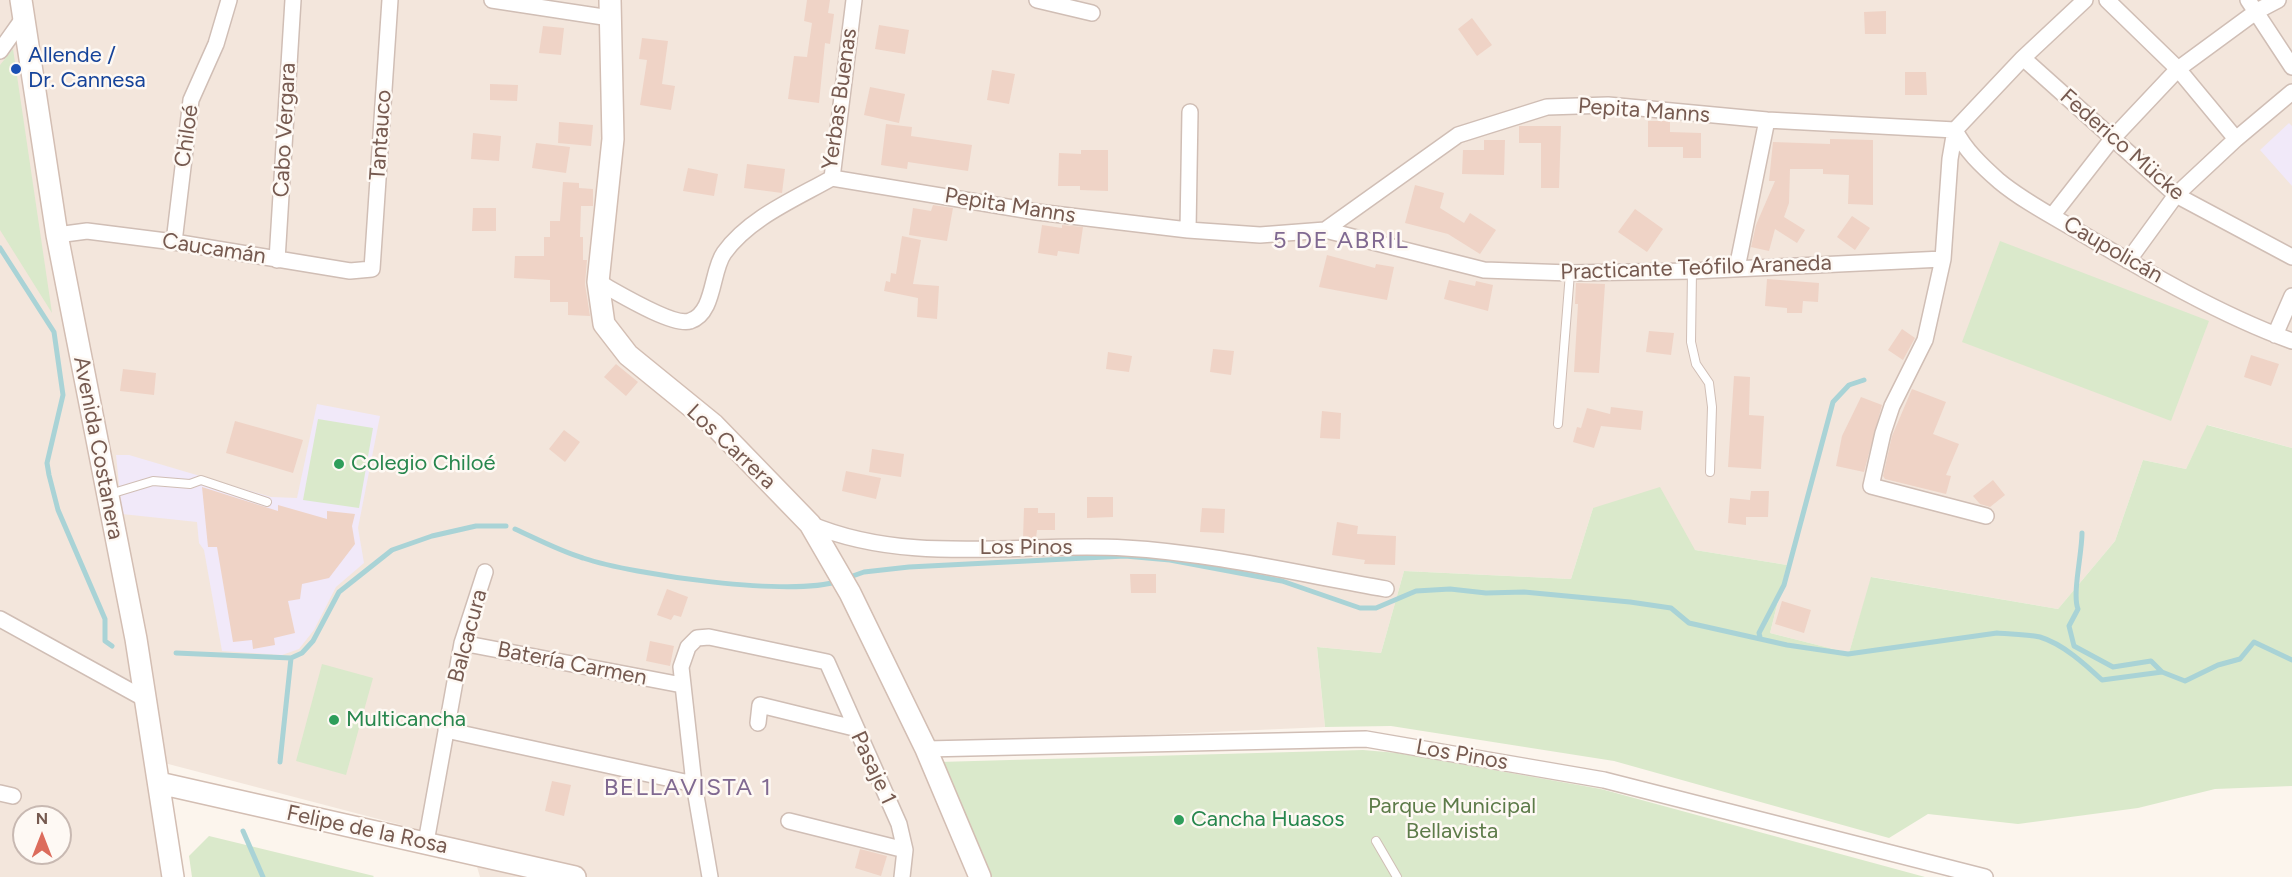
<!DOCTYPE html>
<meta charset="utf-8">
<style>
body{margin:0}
#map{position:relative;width:2292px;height:877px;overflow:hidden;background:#fcf5ed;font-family:Figtree,sans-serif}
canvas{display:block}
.north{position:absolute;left:12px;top:805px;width:60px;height:60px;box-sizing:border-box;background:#fef9f4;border:2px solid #c8b9b2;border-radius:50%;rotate:0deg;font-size:16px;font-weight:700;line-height:24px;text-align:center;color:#765a50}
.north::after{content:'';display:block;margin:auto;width:21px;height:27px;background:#dc6c5c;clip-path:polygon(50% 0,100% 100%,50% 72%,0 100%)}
</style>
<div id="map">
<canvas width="2292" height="877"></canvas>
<div class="north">N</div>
</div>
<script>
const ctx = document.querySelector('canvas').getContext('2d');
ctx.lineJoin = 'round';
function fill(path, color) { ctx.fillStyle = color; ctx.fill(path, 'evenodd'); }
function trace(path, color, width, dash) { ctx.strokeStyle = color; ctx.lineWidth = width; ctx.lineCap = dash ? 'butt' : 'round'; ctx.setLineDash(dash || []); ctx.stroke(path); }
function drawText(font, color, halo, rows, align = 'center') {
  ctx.font = font + ' Figtree,sans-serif'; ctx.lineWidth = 5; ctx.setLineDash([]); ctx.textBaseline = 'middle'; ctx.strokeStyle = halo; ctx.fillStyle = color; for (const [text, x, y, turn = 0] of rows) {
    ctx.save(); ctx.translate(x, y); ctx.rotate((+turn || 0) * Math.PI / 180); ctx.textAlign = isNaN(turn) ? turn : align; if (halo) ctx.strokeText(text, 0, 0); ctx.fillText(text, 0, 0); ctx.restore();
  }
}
const residential = new Path2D(`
 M0,0h2292v448l-84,-23 -22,44 -43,-9 -28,81 -57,68 -186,-32 -23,76 -79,-20 17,-68 -92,-15 -102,-42 -22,71 -167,-8 -23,82 -64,-6 8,80 -406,18 49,132h-488l-10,-34 -317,-83 9,117h-162zM24,817h36v36h-36z`);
const education = new Path2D(`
 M2289,123l3,3v60l-32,-36z
 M317,404l63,12 -22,112 6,35 -28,24 -22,43 -15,19 -17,6 -60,-4 -18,-101 -5,-7 -2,-21 -75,-8 -6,-59h13l142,42 26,1z`);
const green = new Path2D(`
 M13,49l3,20 36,244 -52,-83v-165z
 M2000,241l209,80 -38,100 -209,-79z
 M318,419l55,9 -14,80 -56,-8z
 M2207,425l85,23v338l-77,3 -77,19 -120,16 -90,-10 -39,24 -275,-77 -223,-35 -66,1 -8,-80 64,6 23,-82 167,8 22,-71 67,-21 35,63 92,15 -17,68 79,20 22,-76 187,32 57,-68 28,-81 43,9z
 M322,664l51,14 -27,97 -50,-14z
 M1363,750l35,3 203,36 324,88h-937l-49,-115z
 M209,836l165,40 -1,1h-181l-3,-21z`);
const stream = new Path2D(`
 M0,248l54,84 9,63 -16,68 2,12 9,35 47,109v22l7,5
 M515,529c22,10 45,22 68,29 51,17 207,39 256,23
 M2082,533c0,21 -10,61 -4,76l-9,17 5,20 39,21 38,-6 11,11
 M847,578l17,-6 45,-5 216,-11 45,4 112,21 78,27h16l40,-17 34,-2 36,4 38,-1 106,10 41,6 18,15 98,22 61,9 149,-21c14,1 30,1 43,4 23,7 45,27 62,43l60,-8 23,9 33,-16 22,-6 14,-17 38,18
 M1760,637l-1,-4 25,-48 49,-183 16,-17 15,-5
 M176,653l115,5 11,-5 11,-12 26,-49 53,-42 40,-14 44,-10h30
 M280,762l11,-104
 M243,831l20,46`);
const building = new Path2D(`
 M807,0h23l-2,13 6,1 -4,30 -5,-1 -6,60 -31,-4 6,-43 13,1 5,-34 -8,-2z
 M1886,11v23h-21l-1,-22z
 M1472,18l20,27 -15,11 -19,-27z
 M879,25l30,5 -4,24 -30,-5z
 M543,26l21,2 -3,27 -22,-2z
 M642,38l26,3 -6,43 13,2 -4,24 -31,-5 7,-45 -8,-1z
 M992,70l23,4 -6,30 -22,-4z
 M1905,72h21l1,23h-22z
 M490,84l28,1 -1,16 -27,-1z
 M870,87l35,7 -6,29 -35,-8z
 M1648,121h22v11l31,1v25h-18v-11h-35z
 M559,122l34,3 -2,21 -33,-3z
 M886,124l26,3 -1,9 61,9 -4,26 -60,-9 -1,7 -26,-4z
 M1519,126h42l-2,62h-18v-45h-22z
 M473,133l28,3 -2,25 -28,-2z
 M1830,139l43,1v65l-25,-1 1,-29 -26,-1v-5h-33l-1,34 -5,14 21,13 -8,13 -22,-14 -6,22 -18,-4 5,-22 19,-44h-6l4,-39 57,2z
 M1484,140h21l-1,35 -42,-1 1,-24h21z
 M536,143l34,4 -4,26 -34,-5z
 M1081,150h27v41l-28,-1v-4h-22l1,-33 22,1z
 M747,164l38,5 -3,24 -38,-5z
 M688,168l30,6 -4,22 -31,-5z
 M563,182l16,1v5l14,1v17h-12l-1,31h3v23h4l-2,24 5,32 -22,-1v-13h-18v-22l-36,-2 1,-22h29v-19h6v-16h10z
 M1415,185l29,8 -4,15 24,15 6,-10 26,17 -16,24 -32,-20 -43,-11z
 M933,205l20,3 -6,33 -38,-6 4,-27 18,3z
 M473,208h23v23h-24z
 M1635,209l28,20 -16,23 -29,-20z
 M1852,216l18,12 -15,22 -18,-13z
 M1042,225l20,3v-3l21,2 -4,27 -21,-3 -1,5 -19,-3z
 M902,236l19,4 -8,44 26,2 -2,33 -20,-2 1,-19 -34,-7 2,-10 4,1 1,-9 5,1z
 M1327,255l48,13 1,-4 18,3 -7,33 -68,-13z
 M1767,279l52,4 -1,19 -15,-1 -1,12h-15v-5l-22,-2z
 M1449,280l26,6 1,-5 17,4 -5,26 -44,-12z
 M1576,283l29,1 -6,89 -25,-1 4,-68h-3z
 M1902,329l13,9 -12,22 -15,-10z
 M1649,331l25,2 -3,22 -25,-3z
 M1213,349l21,2 -3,24 -21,-3z
 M1108,352l24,4 -3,16 -23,-3z
 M2251,355l28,9 -8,22 -27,-9z
 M616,364l22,18 -12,14 -22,-19z
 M123,369l33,4 -2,22 -34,-4z
 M1734,376l16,1 -1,38 15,1 -3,53 -33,-2z
 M1912,389l34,13 -13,32 26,10 -13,31 5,1 -5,18 -61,-15 -2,-3 9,-40z
 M1861,397l21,8 -18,67 -28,-6 6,-30z
 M1611,407l32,4 -2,19 -40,-4 -7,22 -21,-6 4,-15 4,1 6,-20 23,6z
 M1322,411l19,2 -1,26 -20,-1z
 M235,421l68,19 -10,33 -67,-20z
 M564,430l16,12 -15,20 -16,-13z
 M872,449l32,5 -3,23 -32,-5z
 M846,471l35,7 -5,21 -34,-8z
 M1993,480l12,15 -15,12 -10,-3 -7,-8z
 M202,487l76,24v-6l49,14v-8l28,3 -3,12 3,18 -26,34 -27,6 -2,15 -12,2 7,32 -21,5 1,7 -22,4 -1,-9 -19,2 -16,-95h-9z
 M1751,491h18l-1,26h-22v8l-18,-2 2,-25 20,2z
 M1087,497h26v20l-26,1z
 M1024,508h14v5h17v17h-18l-1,8 -13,1z
 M1202,508l23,1 -1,24 -24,-1z
 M1337,522l21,4 -1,8 39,2 -1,29 -31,-1 1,-4 -33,-5z
 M1130,574h26v19h-25z
 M667,589l21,8 -7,20 -7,-2 -3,5 -14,-5z
 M1782,601l29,9 -7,23 -29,-9z
 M650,641l24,5 -4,20 -24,-5z
 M552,781l19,4 -7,31 -19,-5z
 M860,849l27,7 -6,20 -26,-8z`);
const lane = new Path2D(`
 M1692,271l-1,71 5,22 13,19 3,24 -2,65
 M1558,424l12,-151
 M110,494l43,-13 37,3 11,-4 66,22
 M1376,841l21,36`);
const street = new Path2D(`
 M492,0l118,18
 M1037,0l55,13
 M2107,0l71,69 58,70
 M2248,0l44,67
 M0,51l22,-31
 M2023,58l153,137 116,62
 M1955,130c10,20 27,36 44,51 24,20 55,36 82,52 66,39 139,82 211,108
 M1955,130l68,-72 62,-58
 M832,178l205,34 151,18 72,5 65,-5 133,-95 89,-28 61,-2 159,15 188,10
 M832,178l22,-178
 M2052,216l60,-77 66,-70 79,-58 21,-11
 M1188,230l2,-118
 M1325,230l159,40 86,3 122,-2 251,-12 7,-100 5,-29
 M57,235l30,-4 87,11 176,29 22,-2 18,-269
 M174,242l17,-142 25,-56 13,-44
 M1943,259l-18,81 -33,66 -9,27 -12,53 115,30
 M277,260l16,-260
 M2128,261l48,-66 60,-56 56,-47
 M1737,268l30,-148
 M598,282c17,9 75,45 92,39 25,-8 21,-50 34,-68 25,-35 71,-54 108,-75
 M2275,335l17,-39
 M810,524c99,42 211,18 315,24 87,5 175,26 261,41
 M0,619l145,80
 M462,643l220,42
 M758,723l2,-18 94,23
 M446,730l248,54
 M926,749l440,-10 238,41 381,97
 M0,793l13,3
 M789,821l116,29
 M426,842l36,-199 23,-71
 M710,877l-16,-93 -13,-117 7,-20 9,-9 12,-1 118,25 72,162 6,26 -3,27`);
const secondary = new Path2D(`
 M21,0l36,235 79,404 37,238
 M610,0l3,139 -15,143 6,42 24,31 86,70 96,99 40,69 76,156 54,128
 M159,783l416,94`);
const markers = [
 [16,69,6,"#1a4fb4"],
 [339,464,6,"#2e9e5b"],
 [334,720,6,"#2e9e5b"],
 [1179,820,6,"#2e9e5b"]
];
const transitNames = [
 ["Allende /",28,56],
 ["Dr. Cannesa",28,81]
];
const streetNames = [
 ["Yerbas Buenas",840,99,-82],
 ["Pepita Manns",1644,111,4],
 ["Cabo Vergara",285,130,-87],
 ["Tantauco",381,135,-86],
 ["Chiloé",187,136,-82],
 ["Federico Mücke",2122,145,41],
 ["Pepita Manns",1010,206,9],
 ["Caucamán",214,249,9],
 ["Caupolicán",2113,250,30],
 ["Practicante Teófilo Araneda",1696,268,-2],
 ["Los Carrera",731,447,43],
 ["Avenida Costanera",98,448,79],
 ["Los Pinos",1026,548],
 ["Balcacura",468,636,-75],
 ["Batería Carmen",572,664,11],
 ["Los Pinos",1462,755,10],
 ["Pasaje 1",873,768,65],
 ["Felipe de la Rosa",367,830,12]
];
const leisureNames = [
 ["Colegio Chiloé",351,464],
 ["Multicancha",346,720],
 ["Cancha Huasos",1191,820]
];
const parkNames = [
 ["Parque Municipal",1452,807],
 ["Bellavista",1452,832]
];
const neighbourhoodNames = [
 ["5 DE ABRIL",1341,241],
 ["BELLAVISTA 1",688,788]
];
fill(residential, '#f3e6dc');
fill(education, '#f1e9f9');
fill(green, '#dae9cb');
trace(stream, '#a9d3d6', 5);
fill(building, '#efd3c6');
trace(lane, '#d0beb5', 10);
trace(street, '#d0beb5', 18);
trace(secondary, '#d3beb3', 24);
trace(lane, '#fff', 8);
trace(street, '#fff', 15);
trace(secondary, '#fff', 21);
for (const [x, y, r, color] of markers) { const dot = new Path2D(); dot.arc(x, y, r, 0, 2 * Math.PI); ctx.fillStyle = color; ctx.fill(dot); trace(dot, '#fef9f4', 2); }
drawText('22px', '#164399', '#fef9f4', transitNames, 'left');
drawText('22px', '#765a50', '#fef9f4', streetNames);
drawText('22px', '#27864d', '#fef9f4', leisureNames, 'left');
drawText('22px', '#5d7b49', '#fef9f4', parkNames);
ctx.letterSpacing = '1.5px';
drawText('24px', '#806991', '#fef9f4', neighbourhoodNames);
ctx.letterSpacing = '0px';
</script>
